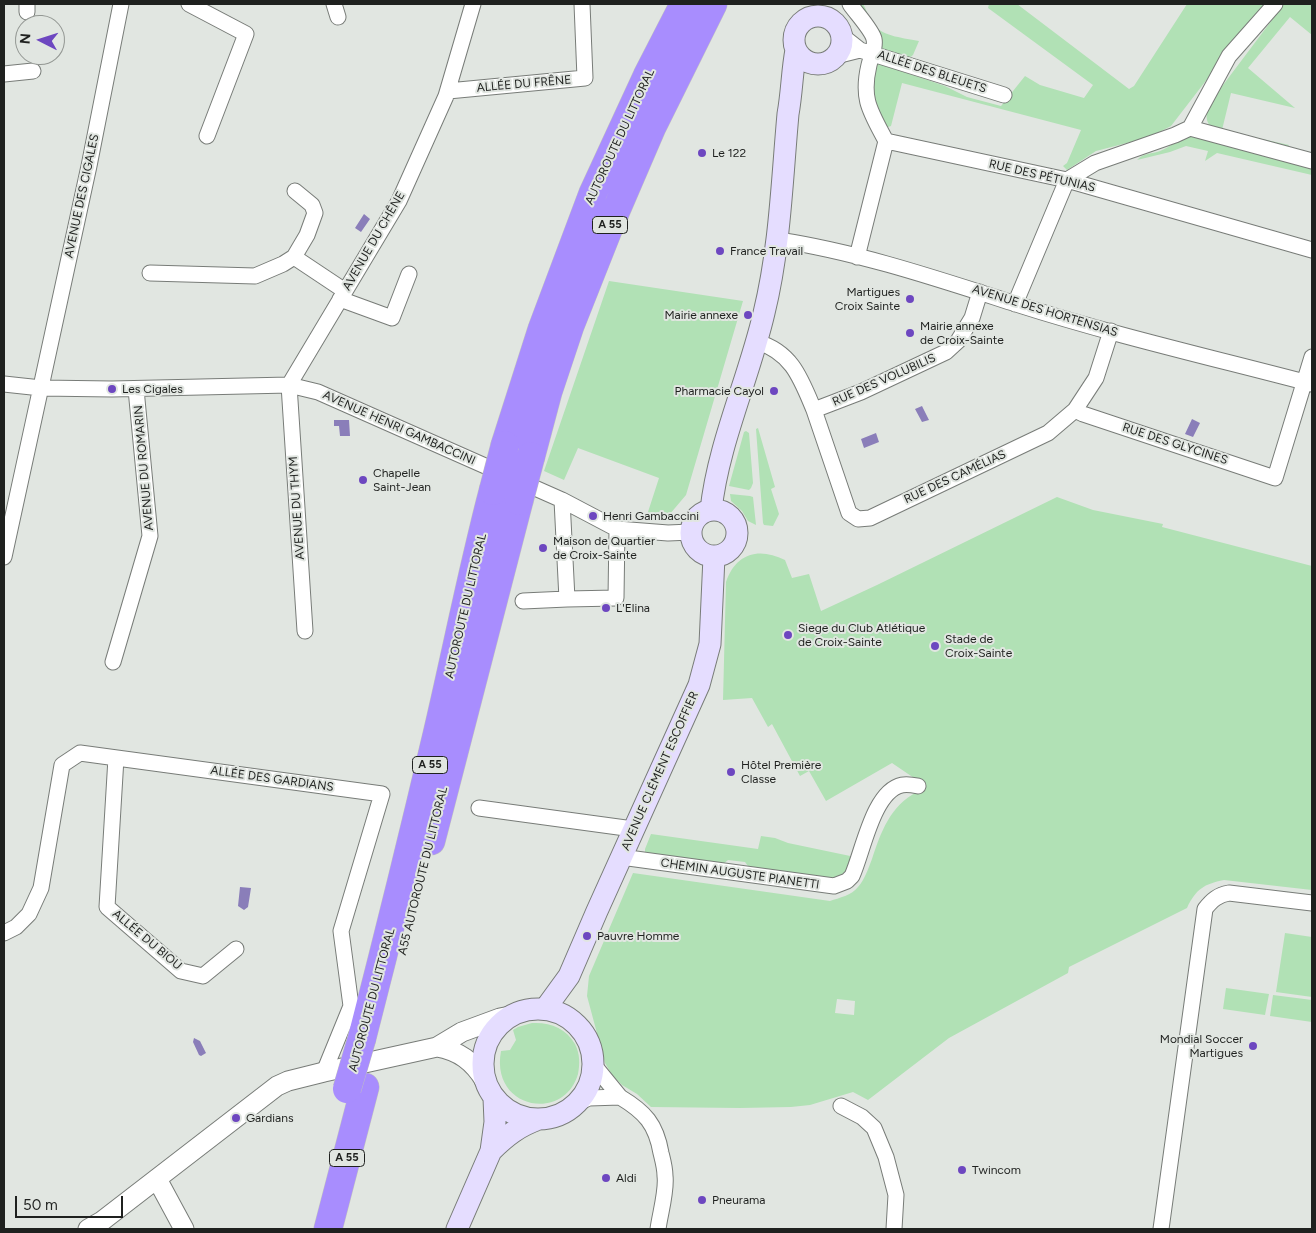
<!DOCTYPE html>
<meta charset="utf-8">
<style>
body{margin:0}
#map{position:relative;width:1316px;height:1233px;overflow:hidden;background:#e1e6e1;font-family:Figtree,sans-serif}
canvas{display:block}
.frame{position:absolute;inset:0;border:5px solid #1f211f;pointer-events:none}
.north{position:absolute;left:15px;top:15px;width:50px;height:50px;box-sizing:border-box;background:#e1e6e1;border:1px solid #939793;border-radius:50%;rotate:275deg;font-size:14px;font-weight:700;line-height:20px;text-align:center;color:#1f211f}
.north::after{content:'';display:block;margin:auto;width:18px;height:22px;background:#6d47c0;clip-path:polygon(50% 0,100% 100%,50% 72%,0 100%)}
.scale{position:absolute;left:15px;top:1196px;width:108px;height:22px;box-sizing:border-box;border:2px solid #1f211f;border-top:0;padding-left:6px;font-size:15px;line-height:18px;white-space:nowrap;color:#1f211f;-webkit-text-stroke:4px #e1e6e1;paint-order:stroke}
</style>
<div id="map">
<canvas width="1316" height="1233"></canvas>
<div class="frame"></div>
<div class="north">N</div>
<div class="scale">50 m</div>
</div>
<script>
const ctx = document.querySelector('canvas').getContext('2d');
ctx.lineJoin = 'round';
function fill(path, color) { ctx.fillStyle = color; ctx.fill(path, 'evenodd'); }
function trace(path, color, width, dash) { ctx.strokeStyle = color; ctx.lineWidth = width; ctx.lineCap = dash ? 'butt' : 'round'; ctx.setLineDash(dash || []); ctx.stroke(path); }
function drawText(font, color, halo, rows, align = 'center') {
  ctx.font = font + ' Figtree,sans-serif'; ctx.lineWidth = 4; ctx.setLineDash([]); ctx.textBaseline = 'middle'; ctx.strokeStyle = halo; ctx.fillStyle = color; for (const [text, x, y, turn = 0] of rows) {
    ctx.save(); ctx.translate(x, y); ctx.rotate((+turn || 0) * Math.PI / 180); ctx.textAlign = isNaN(turn) ? turn : align; if (halo) ctx.strokeText(text, 0, 0); ctx.fillText(text, 0, 0); ctx.restore();
  }
}
const green = new Path2D(`
 M857,4h6c4,6 6,16 11,21 10,12 31,13 45,16l-6,14 -5,4 -24,-4z
 M989,4h28l112,85 5,-3 53,-82h78l-94,122 -21,11 -54,14 -29,19 -4,-4 4,-3 14,-33 -179,-47 -11,43 -6,2 -15,-39 7,-25h4l64,22 22,11 34,9 24,-30 15,9 44,13 9,-13 -105,-77z
 M1284,4h28v31l-22,-18 -42,51 47,40 -64,-15 -9,37 67,15 -2,3 -73,-18c-9,-8 -8,-13 -6,-25z
 M1190,136l12,1 110,31v7l-95,-22 -12,8 3,-10 -22,-5 -16,6 -33,8c6,-7 15,-6 23,-9 11,-4 18,-13 30,-15z
 M609,281l134,20 -57,194 -22,26 -17,-6 12,-37 -81,-30 -14,32 -20,-9z
 M758,428l17,59 -4,2 8,25 -6,12 -9,-1 -1,-2 -7,-94z
 M746,431l3,2 4,50 -2,5 -2,2 -20,-4 15,-54z
 M730,494l20,2 3,1 3,28 -8,-4 -6,-10 -11,-10z
 M1057,497l36,13 70,14 -1,3 150,39v324l-88,-10c-20,4 -28,9 -37,28l-118,59 -1,6 -119,65 -81,62 -15,-8 -43,13 -19,2 -51,1 -89,-1 -14,-13 -15,-9 -10,-10 -7,-12 -18,-67 2,-20 44,-103 197,28c9,-3 22,-6 28,-14 7,-8 10,-18 14,-28 9,-27 18,-53 45,-67l-3,-14 -22,-15 -66,38 -17,-30 -9,5 -28,-52 -4,3 -16,-29 -29,2 3,-118c10,-29 33,-35 59,-22l7,18 17,-4 12,37 56,-26zM837,999l18,2 -1,14 -19,-2z
 M651,834l107,15 3,-13 14,2 13,5 67,14c-9,14 -10,21 -28,23l-76,-10 -6,-8 -17,-2 -6,5 -77,-12v-4z
 M1285,933l27,4v60l-36,-5z
 M1226,988l43,6 -4,21 -42,-6z
 M1273,995l39,5v22l-42,-6z
 M532,1023c18,-1 34,5 43,21 5,10 5,20 3,30 -14,49 -88,35 -77,-23l9,-1 6,-10 -3,-10 5,-3z`);
const water = new Path2D(`
 M364,214l6,5 -9,13 -6,-4z
 M922,406l7,14 -7,2 -7,-13z
 M1192,419l8,4 -7,14 -8,-3z
 M349,420l1,16h-10l-1,-10h-5v-6z
 M876,433l3,9 -15,6 -3,-9z
 M240,887l11,1 -3,19 -4,3 -6,-4z
 M194,1038l6,3 6,12 -5,3 -2,-1 -6,-13z`);
const minor = new Path2D(`
 M27,4v8
 M189,4l57,30 -39,102
 M334,4l4,13
 M850,4c6,9 22,26 24,35 2,9 -3,17 -5,26 -8,34 1,46 17,76
 M841,35l19,15
 M836,56l24,-6 144,45
 M4,74l29,-3
 M448,91l137,-13 -3,-74
 M1190,128l122,33
 M1067,180l28,-17 80,-28 15,-7 39,-72 46,-52
 M778,240c80,12 160,39 238,64 97,31 197,54 296,80
 M294,257l51,34
 M857,257l29,-116 181,39 245,70
 M150,273l105,3 28,-12 11,-7 13,-22 8,-22 -3,-8 -17,-14
 M340,299l52,19 17,-44
 M1015,304l52,-124
 M757,342c35,10 44,37 57,68l47,-18 85,-40 12,-11 14,-23 8,-26
 M4,384l37,4 71,1 177,-4 29,7 244,108 55,29 51,4 23,-1
 M814,410l35,103 9,6 12,-1 178,-85 27,-23 21,-32 15,-47
 M1075,410l8,4 192,64 37,-121
 M562,500l5,99 49,-1 1,-69
 M4,557l85,-391 32,-162
 M523,601l44,-2
 M305,631l-16,-246 110,-184 47,-105 27,-92
 M113,662l37,-126 -14,-147
 M116,758l-9,149 74,64 22,5 33,-27
 M479,808l154,21
 M621,857l213,29 13,-5 5,-5c11,-24 21,-85 50,-91 5,-1 11,0 16,1
 M4,933l12,-6 13,-13 12,-26 21,-123 18,-12 302,41 -41,137 10,75 -27,66
 M620,1097c25,15 36,27 41,56 2,8 4,15 4,23 2,14 -5,38 -7,53
 M575,1104l14,-6 31,-1 -27,-33
 M841,1106l21,11 12,11 12,29 10,38 -2,34
 M1161,1229l44,-320c7,-9 13,-14 24,-16l83,10`);
const tertiary = new Path2D(`
 M437,1047c22,4 36,14 48,34
 M157,1179l27,50
 M88,1229l14,-8 175,-135 11,-5 36,-9 113,-25 25,-15 38,-14 10,-2`);
const secondary = new Path2D(`
 M794 40a24 24 0 1 1 48 0a24 24 0 1 1-48 0Z
 M691 533a23 23 0 1 1 46 0a23 23 0 1 1-46 0Z
 M711,510c7,-66 38,-132 53,-197 16,-65 18,-133 24,-199 4,-22 4,-43 8,-64
 M545,1009l24,-33 28,-65 102,-226 11,-41 4,-87
 M483 1064a55 55 0 1 1 110 0a55 55 0 1 1-110 0Z
 M491,1151c15,-15 28,-25 48,-32
 M457,1229l34,-78 4,-29 -1,-24`);
const motorway = new Path2D(`
 M505,445l37,-116 51,-136 54,-117 37,-72
 M531,456l17,-64 22,-66 42,-106 40,-93 61,-123
 M431,841l88,-340
 M362,1038c26,-101 51,-202 75,-304 19,-81 35,-163 56,-243
 M328,1229l37,-142`);
const motorwayBridge = new Path2D(`
 M493,491l12,-46
 M519,501l12,-45
 M347,1089l15,-51`);
const markers = [
 [702,153,5,"#6d47c0"],
 [720,251,5,"#6d47c0"],
 [910,299,5,"#6d47c0"],
 [748,315,5,"#6d47c0"],
 [910,333,5,"#6d47c0"],
 [112,389,5,"#6d47c0"],
 [774,391,5,"#6d47c0"],
 [363,480,5,"#6d47c0"],
 [593,516,5,"#6d47c0"],
 [543,548,5,"#6d47c0"],
 [606,608,5,"#6d47c0"],
 [788,635,5,"#6d47c0"],
 [935,646,5,"#6d47c0"],
 [731,772,5,"#6d47c0"],
 [587,936,5,"#6d47c0"],
 [1253,1046,5,"#6d47c0"],
 [236,1118,5,"#6d47c0"],
 [962,1170,5,"#6d47c0"],
 [606,1178,5,"#6d47c0"],
 [702,1200,5,"#6d47c0"]
];
const shields = [
 [610,225,35],
 [430,765,35],
 [347,1158,35]
];
const shieldNames = [
 ["A 55",610,225],
 ["A 55",430,765],
 ["A 55",347,1158]
];
const streetNames = [
 ["ALLÉE DES BLEUETS",932,72,18],
 ["ALLÉE DU FRÊNE",524,84,-5],
 ["AUTOROUTE DU LITTORAL",620,137,-65],
 ["RUE DES PÉTUNIAS",1042,176,13],
 ["AVENUE DES CIGALES",82,196,-78],
 ["AVENUE DU CHÊNE",374,241,-60],
 ["AVENUE DES HORTENSIAS",1045,311,17],
 ["RUE DES VOLUBILIS",884,380,-24],
 ["AVENUE HENRI GAMBACCINI",399,428,24],
 ["RUE DES GLYCINES",1175,444,18],
 ["AVENUE DU ROMARIN",144,468,-95],
 ["RUE DES CAMÉLIAS",955,477,-25],
 ["AVENUE DU THYM",297,508,-94],
 ["AUTOROUTE DU LITTORAL",466,606,-77],
 ["AVENUE CLÉMENT ESCOFFIER",660,771,-66],
 ["ALLÉE DES GARDIANS",272,779,8],
 ["A55 AUTOROUTE DU LITTORAL",423,871,-76],
 ["CHEMIN AUGUSTE PIANETTI",740,874,8],
 ["ALLÉE DU BIOU",147,940,40],
 ["AUTOROUTE DU LITTORAL",372,1000,-75]
];
const poiNames = [
 ["Le 122",712,153],
 ["France Travail",730,251],
 ["Martigues",900,292,"right"],
 ["Croix Sainte",900,306,"right"],
 ["Mairie annexe",738,315,"right"],
 ["Mairie annexe",920,326],
 ["de Croix-Sainte",920,340],
 ["Les Cigales",122,389],
 ["Pharmacie Cayol",764,391,"right"],
 ["Chapelle",373,473],
 ["Saint-Jean",373,487],
 ["Henri Gambaccini",603,516],
 ["Maison de Quartier",553,541],
 ["de Croix-Sainte",553,555],
 ["L'Elina",616,608],
 ["Siege du Club Atlétique",798,628],
 ["de Croix-Sainte",798,642],
 ["Stade de",945,639],
 ["Croix-Sainte",945,653],
 ["Hôtel Première",741,765],
 ["Classe",741,779],
 ["Pauvre Homme",597,936],
 ["Mondial Soccer",1243,1039,"right"],
 ["Martigues",1243,1053,"right"],
 ["Gardians",246,1118],
 ["Twincom",972,1170],
 ["Aldi",616,1178],
 ["Pneurama",712,1200]
];
fill(green, '#b1e1b5');
fill(water, '#8a7eb9');
trace(minor, '#787c78', 17);
trace(tertiary, '#787c78', 21);
trace(secondary, '#787c78', 23);
trace(motorway, '#c0c1c0', 29);
trace(minor, '#fff', 15);
trace(tertiary, '#fff', 19);
trace(secondary, '#e5ddff', 21);
trace(motorway, '#a88dfe', 28);
trace(motorwayBridge, '#c0c1c0', 29, []);
trace(motorwayBridge, '#a88dfe', 28);
for (const [x, y, r, color] of markers) { const dot = new Path2D(); dot.arc(x, y, r, 0, 2 * Math.PI); ctx.fillStyle = color; ctx.fill(dot); trace(dot, '#e1e6e1', 2); }
for (const [x, y, w] of shields) { const box = new Path2D(); box.roundRect(x - w / 2, y - 8.5, w, 17, 4); ctx.fillStyle = '#e1e6e1'; ctx.fill(box); trace(box, '#1f211f', 1); }
drawText('bold 11px', '#1f211f', null, shieldNames);
drawText('12px', '#1f211f', '#e1e6e1', streetNames);
drawText('12px', '#1f211f', '#e1e6e1', poiNames, 'left');
</script>
